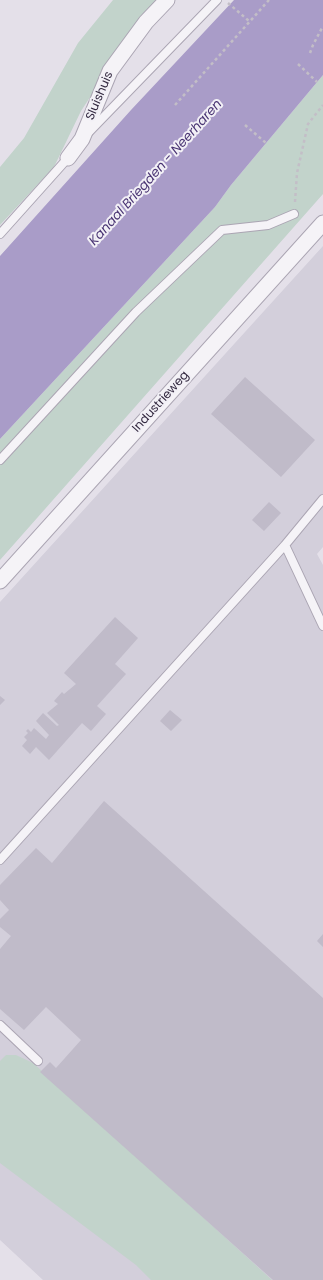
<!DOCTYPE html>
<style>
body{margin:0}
canvas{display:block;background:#e4e0e9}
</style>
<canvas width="323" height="1280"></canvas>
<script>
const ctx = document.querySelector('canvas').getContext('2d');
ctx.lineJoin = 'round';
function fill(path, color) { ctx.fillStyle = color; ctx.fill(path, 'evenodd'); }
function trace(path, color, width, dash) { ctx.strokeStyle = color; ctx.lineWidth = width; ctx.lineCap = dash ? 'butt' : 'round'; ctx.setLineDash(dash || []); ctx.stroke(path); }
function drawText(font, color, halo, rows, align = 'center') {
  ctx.font = font + ' Poppins,sans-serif'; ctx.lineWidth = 4; ctx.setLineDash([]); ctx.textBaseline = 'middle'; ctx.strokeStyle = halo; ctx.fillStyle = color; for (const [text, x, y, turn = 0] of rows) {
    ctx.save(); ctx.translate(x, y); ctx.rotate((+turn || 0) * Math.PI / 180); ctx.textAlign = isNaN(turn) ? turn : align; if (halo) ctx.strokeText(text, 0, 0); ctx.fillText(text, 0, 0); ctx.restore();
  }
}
const built = new Path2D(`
 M323,246v301l-6,7 6,11v715h-280l-43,-40v-638z`);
const green = new Path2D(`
 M113,0h56l-59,67 -29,44 -27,56 -54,58v-58l24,-29 54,-95z
 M323,75v119l-323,366v-121l215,-232 16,-22z
 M6,1055h10l17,8 239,217h-121l-15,-15 -136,-102v-102z`);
const water = new Path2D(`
 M234,0h89v75l-92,110 -16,22 -215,232v-183l131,-146z`);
const building = new Path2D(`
 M245,377l70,63 -34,37 -70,-63z
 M269,502l12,11 -17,18 -12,-11z
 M115,617l23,21 -23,26 11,10 -29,32 9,8 -15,17 -9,-8 -33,37 -13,-13 -6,7 -8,-8 5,-6 -3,-3 4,-4 -2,-2 2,-2 3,3 3,-4 12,11 3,-4 -13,-14 7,-8 14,13 2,-1 -12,-12 11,-9 -4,-3 8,-9 2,2 12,-10 -12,-11z
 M0,696l5,4 -5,5z
 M170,710l12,10 -11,11 -11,-10z
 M104,801l219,197v282h-50l-233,-208 10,-10 6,6 25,-28 -35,-33 -22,23 -24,-21v-60l11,-13 -11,-9v-8l9,-9 -9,-10v-15l36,-37 16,15z
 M323,934v13l-6,-6z`);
const path = new Path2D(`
 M228,3l21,18
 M310,53l3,-8 10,-19
 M298,64l19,18
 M175,105l94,-105
 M245,125l21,18
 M295,202l2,-29 11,-49 15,-19`);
const lane = new Path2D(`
 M89,132l128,-132
 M0,234l68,-76
 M0,460l136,-148 86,-82 46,-5 26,-11
 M285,545l38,-46
 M0,860l285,-315 38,81
 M0,1025l38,36`);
const street = new Path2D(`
 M68,158l14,-19 28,-68 36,-49 21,-22
 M0,581l323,-358`);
const streetNames = [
 ["Sluishuis",100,96,-67],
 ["Industrieweg",161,402,-48]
];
const waterNames = [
 ["Kanaal Briegden - Neerharen",156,173,-48]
];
fill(built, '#d3cfdb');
fill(green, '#c2d3cb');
fill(water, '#a99cc8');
fill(building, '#c0bbc9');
trace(lane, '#aba5b3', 10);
trace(street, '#aba5b3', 17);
trace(path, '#c3bec7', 2.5, [3, 3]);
trace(lane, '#f5f3f7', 8);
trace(street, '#f5f3f7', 15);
drawText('12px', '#332940', '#f2f0f6', streetNames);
drawText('italic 13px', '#493473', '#f2f0f6', waterNames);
</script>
